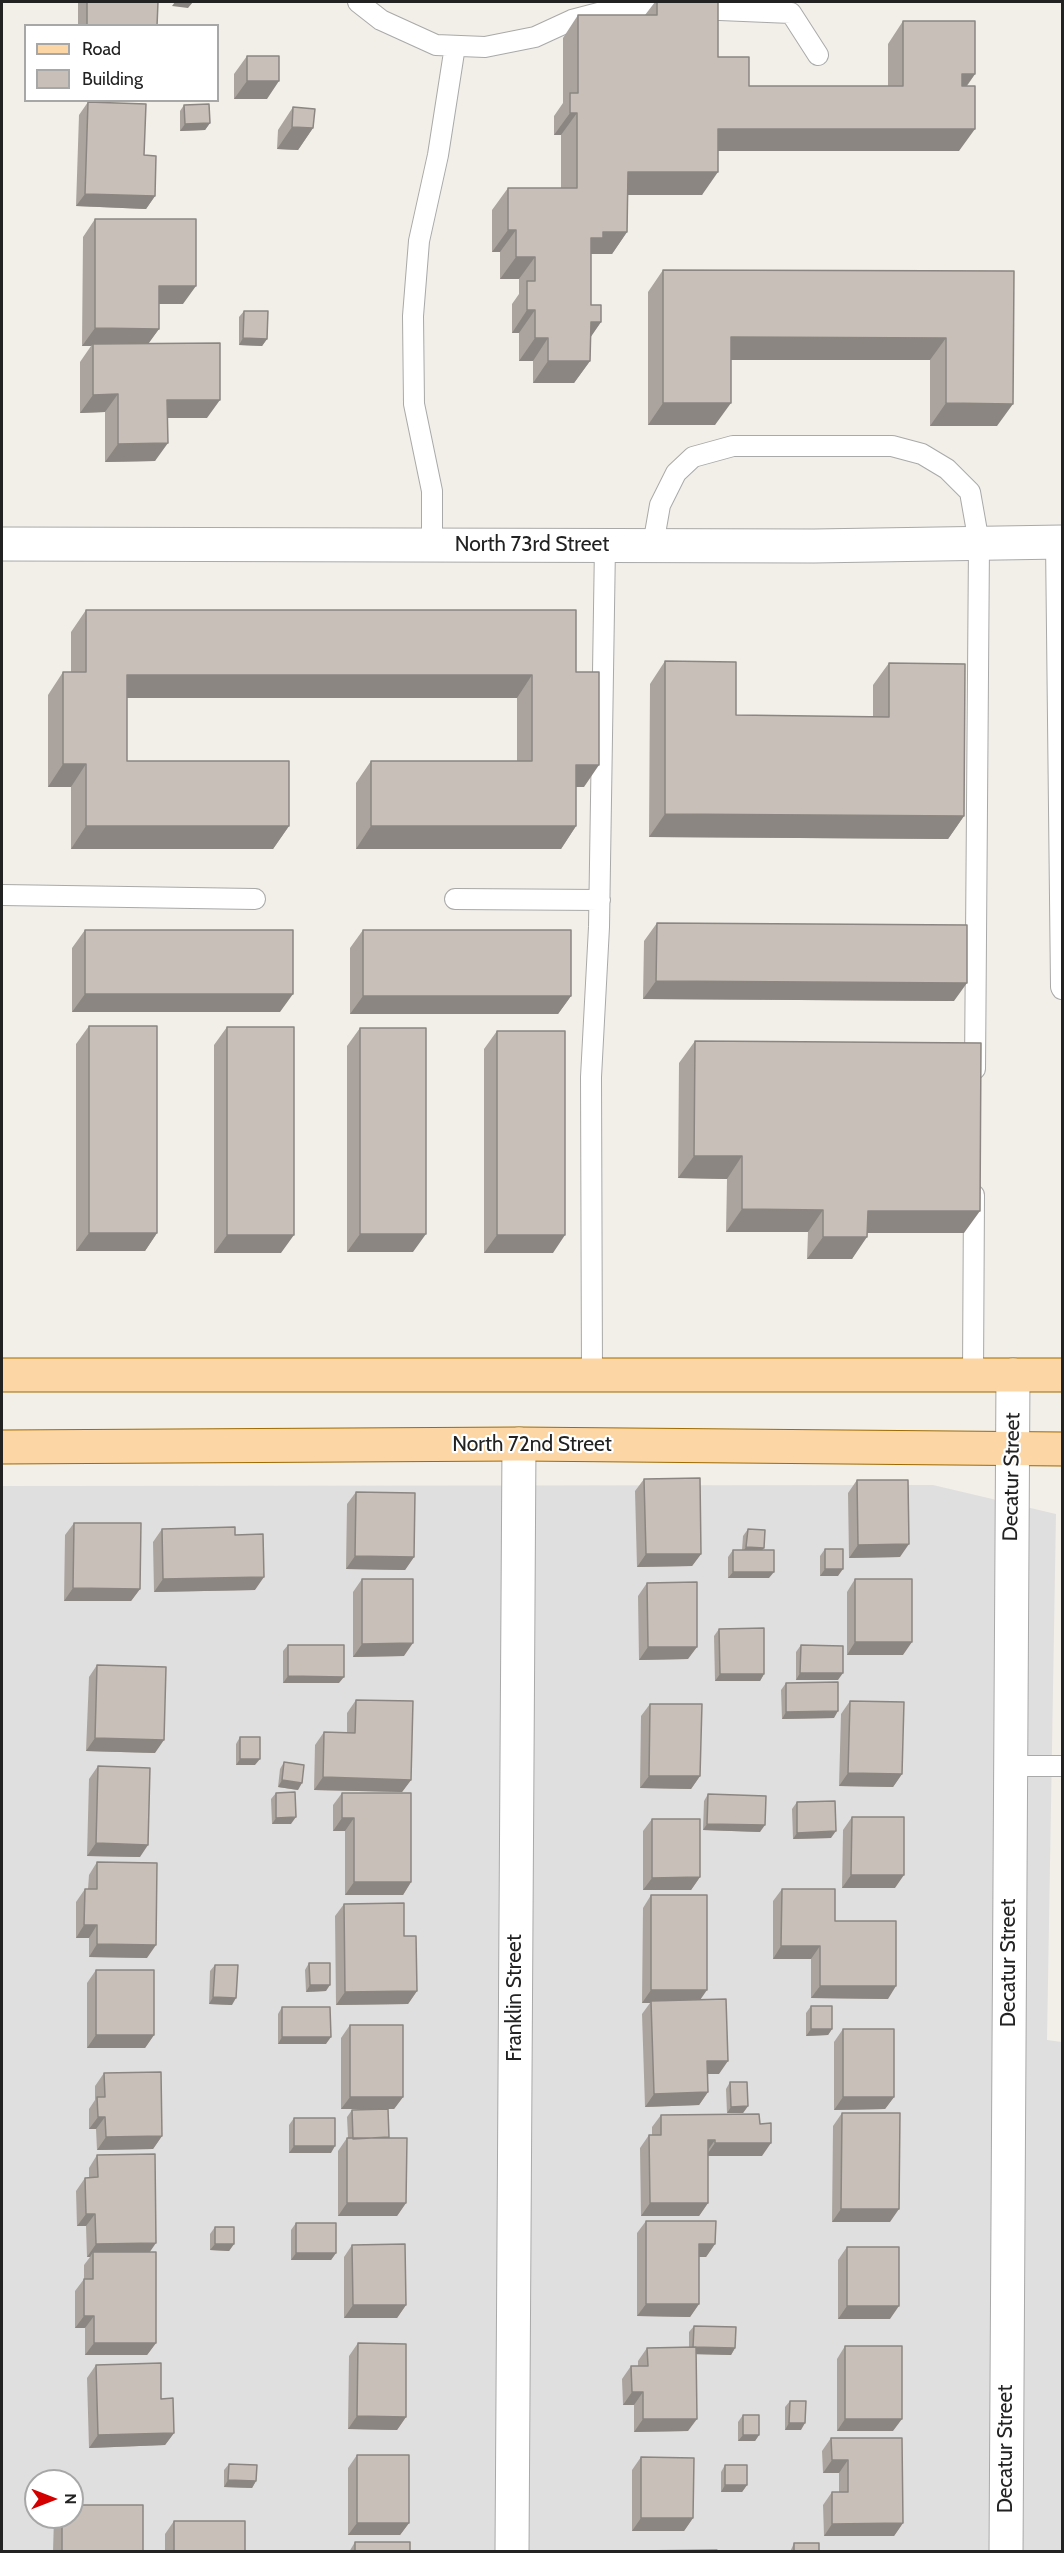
<!DOCTYPE html>
<style>
body{margin:0}
#map{position:relative;width:1064px;height:2553px;overflow:hidden;background:#f2efe9;font-family:Cabin,sans-serif}
canvas{display:block}
.frame{position:absolute;inset:0;border:3px solid #222;pointer-events:none}
.legend{position:absolute;left:24px;top:24px;width:195px;height:78px;box-sizing:border-box;background:#fff;border:2px solid #a7a7a7;margin:0;padding:8px 10px;list-style:none;font-size:18px;color:#222}
.legend li{display:flex;align-items:center;gap:12px;height:30px}
.legend b{width:30px;border:2px solid #a7a7a7}
.north{position:absolute;left:24px;top:2469px;width:60px;height:60px;box-sizing:border-box;background:#fff;border:2px solid #a7a7a7;border-radius:50%;rotate:90deg;font-size:16px;font-weight:700;line-height:24px;text-align:center;color:#222}
.north::after{content:'';display:block;margin:auto;width:21px;height:27px;background:#d40000;clip-path:polygon(50% 0,100% 100%,50% 72%,0 100%)}
</style>
<div id="map">
<canvas width="1064" height="2553"></canvas>
<div class="frame"></div>
<ul class="legend">
<li><b style="height:8px;background:#fcd6a4"></b>Road</li>
<li><b style="height:16px;background:#c7bfb8"></b>Building</li>
</ul>
<div class="north">N</div>
</div>
<script>
const ctx = document.querySelector('canvas').getContext('2d');
ctx.lineJoin = 'round';
function fill(path, color) { ctx.fillStyle = color; ctx.fill(path, 'evenodd'); }
function trace(path, color, width, dash) { ctx.strokeStyle = color; ctx.lineWidth = width; ctx.lineCap = dash ? 'butt' : 'round'; ctx.setLineDash(dash || []); ctx.stroke(path); }
function drawText(font, color, halo, rows, align = 'center') {
  ctx.font = font + ' Cabin,sans-serif'; ctx.lineWidth = 4.5; ctx.setLineDash([]); ctx.textBaseline = 'middle'; ctx.strokeStyle = halo; ctx.fillStyle = color; for (const [text, x, y, turn = 0] of rows) {
    ctx.save(); ctx.translate(x, y); ctx.rotate((+turn || 0) * Math.PI / 180); ctx.textAlign = isNaN(turn) ? turn : align; if (halo) ctx.strokeText(text, 0, 0); ctx.fillText(text, 0, 0); ctx.restore();
  }
}
const residential = new Path2D(`
 M933,1485l123,29 -9,526 15,2v509h-1060v-1065zM36,2481h36v36h-36z`);
const service = new Path2D(`
 M358,2l23,18 55,25 49,2 50,-10 37,-17 53,-14 166,7 27,42
 M1056,542l5,445 1,2
 M432,545v-54l-18,-87 -1,-88 6,-75 19,-86 17,-109
 M653,545l7,-40 16,-32 17,-16 40,-11h159l30,8 25,15 23,23 9,51 -4,526
 M2,895l253,4
 M455,899l145,1
 M592,1375l-1,-298 8,-150 6,-382
 M973,1375l1,-180
 M1010,1766h52`);
const minor = new Path2D(`
 M2,544l812,2 248,-4
 M512,2552l7,-1108
 M1006,2552l7,-1177`);
const primary = new Path2D(`
 M2,1375h1060
 M2,1447l517,-3 543,5`);
const wall = new Path2D(`
 M78,2h80l-1,24h-79z
 M655,2h63v55l31,29h139v-42l15,-23 72,53 -8,12 -8,65h-241l-16,44h-74l-1,37 -15,22h-21v51l10,17 -11,15v24l-16,22h-41v-22h-14v-28h-7v-29l7,-10v-15h-19v-27h-8v-42l16,-22h53v-53h-7v-19l9,-13v-65l15,-23h67z
 M247,56l20,43h-33v-25z
 M88,102l56,53 11,41 -9,13 -70,-3 3,-91z
 M184,105l26,18 -5,7 -25,1v-20z
 M293,107l20,21 -15,22 -21,-1 1,-19z
 M1062,198v72h-1v-71z
 M95,219l88,85h-24v25l-11,14 59,75h-39l-13,43 -50,1v-50l-25,1v-51l11,-16h-9l1,-109z
 M663,270l351,1 -17,155h-67v-66h-199l-16,65h-67v-133z
 M244,311l23,28 -5,7 -23,-1v-28z
 M86,610l490,62 8,115h-8v39l-15,23h-205v-66l15,-22h146v-63h-390v63l162,65 -16,23h-202v-62h-23v-92l15,-23h8v-40z
 M665,661l71,54 137,2v-32l16,-22 75,153 -16,23 -299,-2 1,-153z
 M657,923l297,78 -311,-2 1,-58z
 M85,930l195,82h-208v-64z
 M363,930l208,66 -13,18h-208v-66z
 M89,1026l68,207 -12,18h-69v-207z
 M227,1027l54,226h-67v-208z
 M360,1028l53,224h-66v-206z
 M497,1031l56,222h-69v-204z
 M695,1041l269,192h-97l-15,26h-45l1,-27h-82l1,-53 -49,-1 1,-115z
 M644,1479l57,75 -9,12 -55,1 -2,-76z
 M857,1480l43,77 -51,1 -1,-65z
 M356,1492l58,65 -9,13 -59,-1 1,-65z
 M74,1523l66,66 -9,12h-67l1,-66z
 M162,1529l73,6 20,55 -101,2 -1,-50z
 M748,1529l14,21 7,28h-41v-21l5,-7h9l1,-14z
 M825,1549l13,27h-18v-20z
 M362,1579l42,77 -51,1v-65z
 M855,1579l48,76h-56v-63z
 M647,1583l41,76 -49,1 -1,-64z
 M719,1629l45,45 -4,7h-45l-1,-45z
 M288,1645l51,38h-56v-32z
 M801,1645l37,35h-42v-28z
 M97,1665l58,88 -69,-2 3,-74z
 M786,1683l48,35 -52,1 -1,-29z
 M356,1700l55,80 -9,12 -88,-2 1,-45 9,-13 23,1v-20z
 M850,1701l52,73 -9,13 -54,-1 2,-72z
 M650,1704l50,72 -9,13 -51,-1 1,-72z
 M240,1737l15,28h-19v-21z
 M284,1762l14,28 -20,-3 2,-18z
 M98,1766l42,91 -53,-1 2,-77z
 M276,1793l15,31h-19l-1,-25z
 M342,1793l69,89 -8,13h-58v-64h-12v-26z
 M708,1794l52,38 -57,-2 1,-29z
 M797,1802l34,36 -38,1 -1,-30z
 M852,1817l43,71h-53l1,-58z
 M652,1819l48,58 -9,13h-48v-59z
 M97,1862l50,96 -58,-1v-19h-13v-36l9,-13h3l1,-14z
 M782,1889l53,32 53,78 -77,-1v-39h-38v-58z
 M651,1895l49,105 19,74h-11v18l-9,13 -54,2 -3,-93 8,-11h-8l1,-95z
 M344,1904l60,32 13,55 -9,13 -72,1 -1,-89z
 M309,1963l17,28 -20,1 -1,-22z
 M215,1965l17,40 -23,-1 1,-33z
 M96,1970l58,65 -9,13h-58v-65z
 M811,2006l21,23 -4,6 -22,1v-23z
 M282,2007l44,37h-48v-30z
 M350,2025l53,72 -9,12h-6v29l18,65 -9,13h-59v-65l9,-13h1l-1,-21 5,-7 34,-1h-45v-71z
 M843,2029l51,68 -9,12 -51,1v-68z
 M104,2073l58,63 -9,13 -56,1 -1,-21h-7v-20l6,-9v-14z
 M730,2082l18,24 -5,7h-16l-1,-24z
 M842,2113l48,109h-58l1,-96z
 M661,2115l101,41h-54v47l-9,13h-58l-1,-68 9,-13h3v-8z
 M294,2118l37,35h-42v-28z
 M97,2155l53,97 6,91 -9,12h-62v-27h-10v-37l9,-12v-14l6,-8h-3l-1,-31h-9l-1,-35 9,-13h4v-10z
 M646,2221l69,23 -9,13h-7v47l-9,13 -53,-1v-83z
 M296,2223l40,30 -5,7h-40v-30z
 M215,2227l19,17 -5,7 -19,-1v-16z
 M352,2245l54,60 -9,13h-53v-61z
 M847,2247l43,72h-52v-59z
 M694,2326l41,22 -4,7 -35,-1 -8,77 -54,1v-27h-11l-1,-26 9,-13h7v-5l9,-13 42,-1v-15z
 M358,2343l48,74 -9,13 -49,-1 1,-73z
 M845,2346l48,85h-56v-72z
 M96,2365l65,34 13,34 -9,12 -76,3 -2,-70z
 M790,2401l11,29h-16v-23z
 M743,2415l16,20 -4,6h-17v-19z
 M831,2438l72,85 -9,13h-70l-1,-31 9,-13h7v-19h-16l-1,-22z
 M357,2455l52,68 -9,12h-52v-67z
 M641,2457l52,61 -9,13h-52v-61z
 M229,2464l27,17 -4,7 -28,-1v-17z
 M725,2465l22,20 -5,7h-21v-20z
 M54,2517h18l71,35h-90z
 M174,2521l71,31h-80v-18z
 M355,2542l55,10h-61z
 M794,2543l25,9h-29z`);
const shadedWall = new Path2D(`
 M175,2h18l-5,6 -16,-2z
 M962,74h13l-16,22z
 M247,81h32l-12,18h-33z
 M570,113h7l-16,22h-7z
 M210,123l-5,7 -25,1 5,-7z
 M292,127l21,1 -15,22 -21,-1z
 M718,129h257l-16,22h-257z
 M628,172h90l-16,23h-90z
 M85,194l70,2 -9,13 -70,-3z
 M508,230h8l-16,22h-8z
 M603,232h24l-15,22h-21v-16z
 M516,257h19l-16,22h-19z
 M159,286h37l-13,18h-37z
 M527,310h8l-16,23h-7z
 M591,322h10l-15,22z
 M95,328l64,1 -13,18 -53,-3 -2,2h-9z
 M731,337l215,1 -16,22h-215z
 M243,338l24,1 -5,7 -23,-1z
 M535,338h13l-15,23h-14z
 M548,361h42l-16,22h-41z
 M118,394l-13,18 -25,1 13,-18z
 M167,400h53l-13,18h-52z
 M663,403h68l-16,22h-67z
 M946,403l67,1 -16,22h-67z
 M168,443l-13,18 -50,1 13,-18z
 M127,675h405l-15,23h-405z
 M63,764h23l-15,23h-23z
 M576,765h23l-15,22h-23z
 M665,814l299,2 -16,23 -299,-2z
 M86,826h203l-16,23h-202z
 M371,826h205l-15,23h-205z
 M656,981l311,2 -13,18 -311,-2z
 M85,994h208l-13,18h-208z
 M363,996h208l-13,18h-208z
 M694,1156h48l-15,23 -49,-1z
 M742,1209l81,1 -15,22h-82z
 M868,1211h112l-16,22h-112z
 M89,1233h68l-12,18h-69z
 M360,1234h66l-13,18h-66z
 M227,1235h67l-13,18h-67z
 M497,1235h68l-12,18h-69z
 M823,1237h44l-15,22h-45z
 M909,1544l-9,13 -51,1 9,-13z
 M746,1547l18,1 -5,6 -17,-1z
 M646,1554h55l-9,12 -55,1z
 M355,1556l59,1 -9,13 -59,-1z
 M825,1569h18l-5,7h-18z
 M733,1572h41l-5,6h-41z
 M264,1577l-9,13 -101,2 9,-13z
 M73,1588l67,1 -9,12h-67z
 M855,1642h57l-9,13h-56z
 M413,1643l-9,13 -51,1 9,-13z
 M648,1647h49l-9,12 -49,1z
 M800,1673h43l-5,7h-42z
 M720,1674h44l-4,7h-45z
 M288,1676l56,1 -5,6h-56z
 M838,1711l-4,7 -52,1 4,-7z
 M95,1738l69,2 -9,13 -69,-2z
 M240,1759h20l-5,6h-19z
 M848,1773l54,1 -9,13 -54,-1z
 M649,1776h51l-9,13 -51,-1z
 M323,1777l88,3 -9,12 -88,-2z
 M282,1780l20,3 -4,7 -20,-3z
 M296,1817l-5,7h-19l4,-6z
 M342,1818h12l-9,13h-12z
 M707,1824l58,1 -5,7 -57,-2z
 M836,1831l-5,7 -38,1 4,-6z
 M96,1843l52,2 -8,12 -53,-1z
 M851,1875h53l-9,13h-53z
 M700,1877l-9,13h-48l9,-12z
 M354,1882h57l-8,13h-58z
 M84,1925h13l-8,13h-13z
 M97,1944l59,1 -9,13 -58,-1z
 M781,1946h39l-9,13h-38z
 M310,1985h20l-4,6 -20,1z
 M820,1986h76l-8,13 -77,-1z
 M651,1990h56l-9,13 -47,-2 -1,2h-8z
 M417,1991l-9,13 -72,1 9,-13z
 M213,1997l23,1 -4,7 -23,-1z
 M811,2029h21l-4,6 -22,1z
 M96,2035h58l-9,13h-58z
 M282,2037h49l-5,7h-48z
 M707,2061h21l-9,13h-20z
 M708,2092l-9,13 -54,2 9,-13z
 M350,2097h53l-9,12h-53z
 M843,2097h51l-9,12 -51,1z
 M748,2106l-5,7h-16l4,-6z
 M98,2117h7l-9,12h-7z
 M162,2136l-9,13 -56,1 9,-13z
 M708,2140h7l-9,13z
 M715,2143h56l-9,13h-56z
 M294,2146h41l-4,7h-42z
 M347,2203h59l-9,13h-59z
 M650,2203h58l-9,13h-58z
 M841,2209h58l-9,13h-58z
 M86,2214h9l-9,12h-9z
 M156,2243l-9,13 -54,-4 -3,5h-3l9,-13z
 M215,2244h19l-5,7 -19,-1z
 M699,2244h16l-9,13h-16z
 M296,2253h40l-5,7h-40z
 M646,2304h53l-9,13 -53,-1z
 M353,2305h53l-9,13h-53z
 M847,2306h52l-9,13h-52z
 M84,2316h10l-9,12h-10z
 M94,2343h62l-9,12h-62z
 M693,2347l42,1 -4,7 -43,-1z
 M632,2392h11l-9,13h-11z
 M357,2416l49,1 -9,13 -49,-1z
 M643,2419h54l-9,12 -54,1z
 M845,2419h57l-9,12h-56z
 M789,2423h16l-4,7h-16z
 M174,2433l-9,12 -76,3 9,-13z
 M743,2435h16l-4,6h-17z
 M832,2460h16l-9,13h-16z
 M228,2480l28,1 -4,7 -28,-1z
 M725,2485h22l-5,7h-21z
 M641,2518h52l-9,13h-52z
 M357,2523h52l-9,12h-52z
 M903,2523l-9,13h-70l8,-12z`);
const building = new Path2D(`
 M87,2h71l-1,24h-70z
 M657,2h61v55h31v29h154v-65h72v53h-13v12h13v43h-257v43h-90l-1,60h-24v6h-12v67h10v17h-10l-1,39h-42v-23h-13v-28h-8v-29h8v-24h-19v-27h-8v-42h69v-75h-7v-20h8v-78h79z
 M247,56h32v25h-32z
 M88,102l58,2 -2,51 12,1 -1,40 -70,-2z
 M209,104l1,19 -25,1 -1,-19z
 M293,107l22,2 -2,19 -21,-1z
 M95,219h101v67h-37v43l-64,-1z
 M663,270l351,1 -1,133 -67,-1v-65l-215,-1v66h-68z
 M244,311h24l-1,28 -24,-1z
 M220,343v57h-53l1,43 -50,1v-50l-25,1v-51z
 M86,610h490v62h23v93h-23v61h-205v-65h161v-86h-405v86h162v65h-203v-62h-23v-92h23z
 M665,661l71,1v53l153,2v-54l76,1 -1,152 -299,-2z
 M657,923l310,2v58l-311,-2z
 M85,930h208v64h-208z
 M363,930h208v66h-208z
 M89,1026h68v207h-68z
 M227,1027h67v208h-67z
 M360,1028h66v206h-66z
 M497,1031h68v204h-68z
 M695,1041l286,2 -1,168h-112l-1,26h-44v-27l-81,-1v-53h-48z
 M700,1478l1,76h-55l-2,-75z
 M857,1480h51l1,64 -51,1z
 M356,1492l59,1 -1,64 -59,-1z
 M74,1523h67l-1,66 -67,-1z
 M235,1527v8l28,-1 1,43 -101,2 -1,-50z
 M748,1529l17,1 -1,18 -18,-1z
 M825,1549h18v20h-18z
 M733,1550h41v22h-41z
 M362,1579h51v64l-51,1z
 M855,1579h57v63h-57z
 M697,1582v65h-49l-1,-64z
 M764,1628v46h-44l-1,-45z
 M288,1645h56v32l-56,-1z
 M801,1645l42,1v27h-43z
 M97,1665l69,2 -2,73 -69,-2z
 M838,1682v29l-52,1v-29z
 M356,1700l57,1 -2,79 -88,-3 1,-45 31,1z
 M850,1701l54,1 -2,72 -54,-1z
 M650,1704h52l-2,72h-51z
 M240,1737h20v22h-20z
 M284,1762l20,3 -2,18 -20,-3z
 M98,1766l52,2 -2,77 -52,-2z
 M295,1792l1,25 -20,1v-25z
 M342,1793h69v89h-57v-64h-12z
 M708,1794l58,2 -1,29 -58,-1z
 M835,1801l1,30 -39,2v-31z
 M852,1817h52v58h-53z
 M652,1819h48v58l-48,1z
 M97,1862l60,1 -1,82 -59,-1v-19h-13l1,-36h12z
 M782,1889h53v32h61v65h-76v-40h-39z
 M651,1895h56v95h-56z
 M404,1903v33h12l1,55 -72,1 -1,-88z
 M309,1963h21v22h-20z
 M215,1965h23l-2,33 -23,-1z
 M96,1970h58v65h-58z
 M726,1999l2,62h-21l1,31 -54,2 -3,-93z
 M811,2006h21v23h-21z
 M282,2007h48l1,30h-49z
 M350,2025h53v72h-53z
 M843,2029h51v68h-51z
 M161,2072l1,64 -56,1 -1,-20h-7l-1,-20h8l-1,-24z
 M730,2082h17l1,24 -17,1z
 M388,2109l1,28 -36,2 -1,-29z
 M842,2113h58l-1,96h-58z
 M759,2114l1,10 11,-1v20h-56v-3h-7v63h-58l-1,-68h12v-20z
 M294,2118h41v28h-41z
 M347,2138h60l-1,65h-59z
 M155,2154l1,89 -60,1 -1,-30h-9l-1,-36 13,-1 -1,-22z
 M646,2221h70l-1,23h-16v60h-53z
 M296,2223h40v30h-40z
 M215,2227h19v17h-19z
 M405,2244l1,61h-53l-1,-60z
 M847,2247h52v59h-52z
 M93,2252h63v91h-62v-27h-10v-37h9z
 M694,2326l42,1 -1,21 -42,-1z
 M358,2343l48,1v73l-49,-1z
 M845,2346h57v73h-57z
 M696,2347l1,72h-54v-27h-11l-1,-26h17l-1,-18z
 M161,2363v36l12,-1 1,35 -76,2 -2,-70z
 M790,2401h16l-1,22h-16z
 M743,2415h16v20h-16z
 M831,2438h71l1,85 -71,1v-32h16v-32h-16z
 M357,2455h52v68h-52z
 M641,2457l53,1 -1,60h-52z
 M229,2464l28,1 -1,16 -28,-1z
 M725,2465h22v20h-22z
 M72,2505h71v47h-81v-35h10z
 M174,2521h71v31h-71z
 M355,2542h55v10h-55z
 M794,2543h25v9h-25z
 M717,2550l1,2h-82v-1z`);
const streetNames = [
 ["North 73rd Street",532,545],
 ["North 72nd Street",532,1445],
 ["Decatur Street",1012,1477,-89],
 ["Decatur Street",1009,1963,-90],
 ["Franklin Street",515,1998,-90],
 ["Decatur Street",1006,2449,-90]
];
fill(residential, '#e0dfdf');
trace(service, '#a9a9a9', 22);
trace(minor, '#a9a9a9', 35);
trace(primary, '#a06b00', 35);
trace(service, '#fff', 20);
trace(minor, '#fff', 33);
trace(primary, '#fcd6a4', 33);
fill(wall, '#aba49e');
fill(shadedWall, '#8b8681');
fill(building, '#c7bfb8');
trace(building, '#8b8681', 1.5);
drawText('21px', '#222', '#fff', streetNames);
</script>
